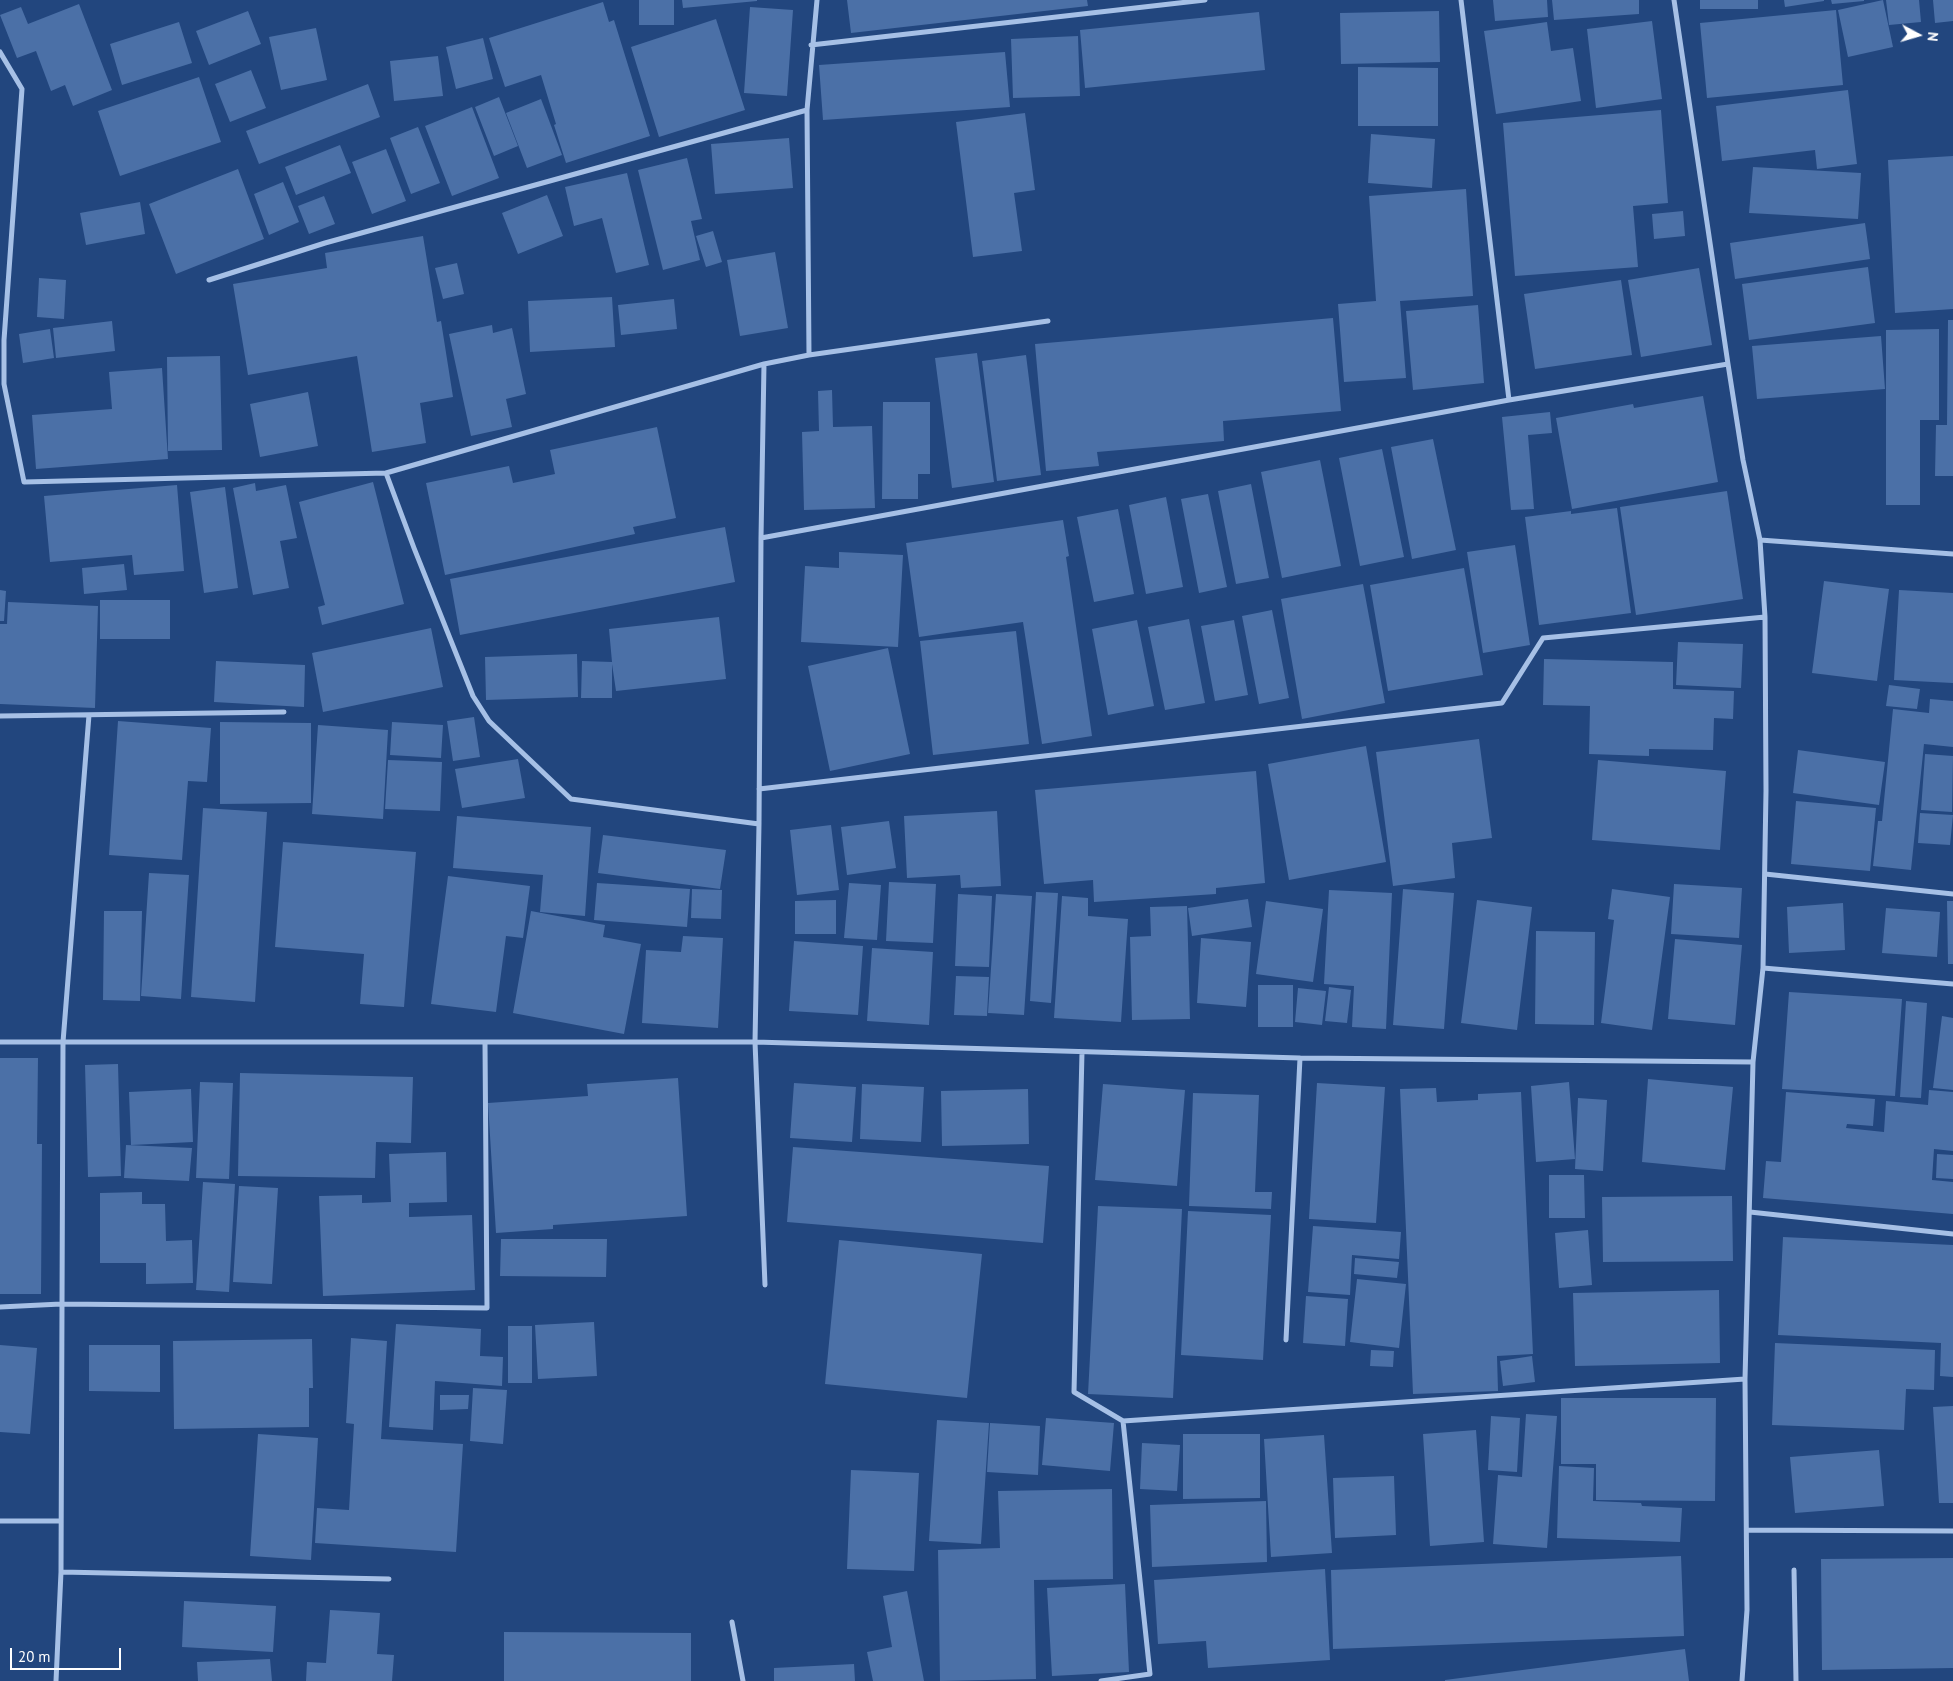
<!DOCTYPE html>
<style>
body{margin:0}
#map{position:relative;width:1953px;height:1681px;overflow:hidden;background:#22467e;font-family:"PT Sans",sans-serif}
canvas{display:block}
.north{position:absolute;left:1893px;top:10px;width:50px;height:50px;-webkit-text-stroke:4px #22467e;paint-order:stroke;rotate:96deg;font-size:14px;font-weight:700;line-height:20px;text-align:center;color:#fff}
.north::after{content:'';display:block;margin:auto;width:18px;height:22px;background:#fff;clip-path:polygon(50% 0,100% 100%,50% 72%,0 100%)}
.scale{position:absolute;left:10px;top:1648px;width:111px;height:22px;box-sizing:border-box;border:2px solid #fff;border-top:0;padding-left:6px;font-size:15px;line-height:18px;white-space:nowrap;color:#fff;-webkit-text-stroke:4px #22467e;paint-order:stroke}
</style>
<div id="map">
<canvas width="1953" height="1681"></canvas>
<div class="north">N</div>
<div class="scale">20 m</div>
</div>
<script>
const ctx = document.querySelector('canvas').getContext('2d');
ctx.lineJoin = 'round';
function fill(path, color) { ctx.fillStyle = color; ctx.fill(path, 'evenodd'); }
function trace(path, color, width, dash) { ctx.strokeStyle = color; ctx.lineWidth = width; ctx.lineCap = dash ? 'butt' : 'round'; ctx.setLineDash(dash || []); ctx.stroke(path); }
const building = new Path2D(`
 M639,0h35v25h-35z
 M682,0h75v1l-74,7z
 M847,0h240l1,6 -237,27z
 M1493,0h54l1,17 -53,4z
 M1552,0h87v14l-85,6z
 M1700,0h58v9h-58z
 M1784,0h40v1l-39,6z
 M1831,0h33v1l-32,3z
 M1883,0l10,47 -45,10 -10,-47z
 M1886,0h33l2,22 -32,3z
 M1933,0h20v21l-18,2z
 M603,2l6,20 5,-2 36,116 -84,27 -12,-38 2,-1 -15,-49 -36,12 -16,-49z
 M79,4l33,86 -39,16 -8,-21 -14,6 -15,-40 -19,7 -17,-43 21,-8 7,17z
 M750,7l43,3 -6,86 -43,-3z
 M1836,10l7,75 -136,13 -7,-75z
 M248,11l13,33 -52,21 -13,-34z
 M1439,11l1,51 -99,2 -1,-51z
 M1259,12l6,58 -180,18 -5,-58z
 M716,19l29,91 -86,27 -28,-90z
 M1652,21l10,78 -66,9 -9,-79z
 M179,22l13,41 -70,22 -12,-41z
 M1547,22l4,29 22,-3 8,53 -85,13 -12,-83z
 M316,28l11,52 -46,10 -12,-53z
 M1078,36l2,60 -67,2 -2,-59z
 M483,38l10,41 -37,10 -10,-42z
 M1005,52l5,55 -187,13 -4,-55z
 M438,56l5,40 -49,5 -4,-40z
 M1358,67l80,1v58h-80z
 M251,70l15,38 -36,14 -15,-38z
 M199,77l22,65 -101,34 -22,-65z
 M368,84l12,33 -121,47 -13,-33z
 M1848,90l9,74 -40,5 -2,-19 -93,11 -6,-55z
 M499,97l19,49 -24,10 -19,-49z
 M541,99l21,56 -35,13 -21,-55z
 M472,107l27,71 -47,18 -27,-70z
 M1661,110l7,93 -35,3 5,61 -123,9 -12,-153z
 M1025,113l10,77 -21,3 8,58 -49,6 -17,-135z
 M418,127l22,56 -29,11 -21,-56z
 M1371,134l64,5 -3,49 -64,-5z
 M789,138l4,50 -78,6 -4,-50z
 M340,145l11,28 -55,22 -11,-28z
 M386,149l20,52 -34,13 -20,-52z
 M1953,156v153l-58,4 -7,-153z
 M687,158l15,61 -11,2 9,39 -37,10 -25,-100z
 M1753,167l108,6 -3,46 -109,-6z
 M238,169l26,70 -88,35 -27,-70z
 M627,173l22,92 -33,8 -14,-55 -28,8 -9,-39z
 M283,182l16,40 -30,13 -15,-41z
 M1466,189l7,107 -73,5 6,77 -62,4 -6,-78 38,-3 -7,-105z
 M547,195l16,41 -45,18 -16,-41z
 M324,196l11,28 -26,10 -11,-28z
 M140,202l5,32 -59,11 -6,-32z
 M1683,211l2,25 -31,3 -2,-25z
 M1865,223l5,36 -135,20 -5,-36z
 M713,231l9,31 -16,5 -10,-31z
 M423,236l14,86 4,-1 12,76 -33,6 6,40 -54,9 -15,-96 -109,19 -15,-91 94,-16 -2,-15z
 M775,252l13,76 -48,8 -13,-76z
 M457,263l7,31 -21,5 -8,-31z
 M1868,267l7,56 -126,17 -7,-56z
 M1699,268l13,77 -71,12 -13,-77z
 M39,278l27,2 -2,39 -27,-2z
 M1621,280l11,75 -97,14 -11,-75z
 M612,297l3,50 -85,5 -2,-51z
 M674,299l3,30 -56,6 -3,-30z
 M1478,305l6,78 -71,7 -7,-79z
 M1333,318l8,93 -118,10 1,20 -127,11 2,14 -53,5 -11,-127z
 M1948,320h5v156h-18l1,-51h11z
 M112,321l3,30 -59,7 -3,-30z
 M492,325l1,8 19,-5 14,66 -20,5 6,28 -41,9 -22,-102z
 M50,329l4,29 -31,5 -4,-29z
 M1939,329v91h-19v85h-34v-175z
 M1881,336l4,53 -128,10 -5,-53z
 M977,353l17,129 -42,6 -17,-130z
 M1026,355l15,120 -44,6 -15,-120z
 M220,356l2,94 -54,1 -1,-94z
 M162,368l6,91 -132,10 -4,-54 80,-6 -3,-37z
 M832,390l1,37 39,-1 3,82 -71,2 -2,-78 17,-1 -1,-40z
 M308,392l10,54 -58,11 -10,-53z
 M1703,396l15,86 -146,27 -16,-91 77,-14 1,4z
 M883,402h47v72h-12v25h-36z
 M1550,412l2,21 -24,2 6,74 -23,1 -9,-93z
 M657,427l19,91 -43,9 2,7 -190,41 -19,-92 83,-17 4,17 42,-9 -5,-24z
 M1433,439l23,111 -44,9 -21,-112z
 M1382,449l22,108 -44,9 -21,-108z
 M1320,460l21,106 -59,12 -21,-106z
 M373,482l31,122 -82,21 -4,-18 7,-2 -26,-103z
 M255,483l1,8 30,-6 11,53 -17,3 9,47 -36,7 -20,-107z
 M1251,484l18,94 -33,6 -18,-93z
 M177,485l7,86 -50,4 -2,-20 -82,7 -6,-66z
 M225,487l13,101 -34,5 -14,-101z
 M1727,491l16,108 -107,16 -16,-108z
 M1208,494l19,93 -28,6 -18,-94z
 M1166,497l17,90 -37,7 -17,-89z
 M1617,508l14,105 -92,12 -14,-108 46,-6v3z
 M1118,509l16,85 -40,8 -17,-85z
 M1063,520l6,36 -3,1 26,179 -50,8 -19,-122 -104,15 -13,-94z
 M725,527l10,55 -275,53 -10,-56z
 M1515,545l15,100 -47,8 -16,-101z
 M839,552l64,3 -5,92 -97,-5 4,-76 34,2z
 M124,564l3,26 -43,4 -2,-26z
 M1464,568l19,107 -95,16 -18,-106z
 M1824,581l65,8 -12,92 -65,-8z
 M1363,584l22,119 -83,16 -21,-120z
 M0,590l6,1 -2,30h-4z
 M1899,590l54,3v90l-59,-3z
 M100,600h70v39h-70z
 M8,602l90,4 -3,102 -95,-4v-80h7z
 M1272,610l17,88 -30,6 -17,-88z
 M719,617l7,62 -110,12 -4,-27v34h-31l1,-37 30,1 -3,-33z
 M1189,619l16,84 -40,7 -17,-83z
 M1137,620l17,86 -46,9 -16,-86z
 M1234,620l14,75 -33,6 -14,-75z
 M431,628l12,59 -120,25 -11,-59z
 M1016,631l13,113 -96,11 -13,-114z
 M1678,642l65,2 -2,44 -65,-3z
 M888,648l22,106 -80,17 -22,-105z
 M577,654l1,43 -92,3 -1,-43z
 M1544,659l129,3v27l61,2 -1,28 -19,-1 -1,32 -64,-1v7l-60,-2 1,-48 -47,-1z
 M216,661l89,4 -1,42 -90,-5z
 M1889,685l31,4 -3,20 -31,-3z
 M1930,699l23,2v46l-29,-3 -13,126 -38,-4 5,-45h4l11,-112 36,4z
 M474,717l6,40 -27,4 -6,-40z
 M118,721l93,7 -4,54 -19,-1 -6,79 -73,-5z
 M220,722l91,1v80l-91,1z
 M392,722l51,3 -2,33 -51,-3z
 M318,725l70,5 -5,89 -71,-5z
 M1479,739l13,99 -40,5 3,35 -62,8 -17,-134z
 M1366,746l20,116 -97,18 -21,-116z
 M1798,750l87,12 -6,43 -86,-12z
 M1925,754l28,2 -1,56 -31,-2z
 M518,759l7,39 -63,10 -7,-39z
 M388,760l54,2 -2,49 -55,-2z
 M1598,760l128,11 -6,79 -128,-10z
 M1256,771l9,112 -49,5v6l-122,8 -1,-22 -49,4 -9,-94z
 M1796,801l80,7 -6,63 -79,-7z
 M203,808l64,4 -12,190 -64,-5z
 M997,811l4,75 -40,2 -1,-13 -53,3 -3,-62z
 M1920,813l33,2 -3,30 -32,-2z
 M457,816l134,11 -6,89 -45,-4 3,-37 -90,-7z
 M889,821l7,47 -49,7 -6,-48z
 M831,825l8,65 -42,5 -7,-65z
 M603,835l123,15 -6,39 -122,-16z
 M283,842l133,10 -12,155 -44,-3 4,-50 -89,-7z
 M149,873l40,2 -8,124 -40,-3z
 M448,876l82,10 -7,52 -17,-2 -10,76 -65,-8z
 M889,882l47,2 -3,59 -47,-2z
 M597,883l93,6 -3,38 -93,-7z
 M849,883l32,2 -4,55 -33,-2z
 M1674,884l68,4 -3,50 -68,-4z
 M692,889l30,1 -1,29 -30,-1z
 M1403,889l51,4 -10,136 -51,-4z
 M1612,889l58,8 -18,133 -51,-7 13,-103 -6,-1z
 M1329,890l63,3 -6,136 -34,-2 2,-41 -30,-2z
 M1036,892l22,1 -7,110 -21,-2z
 M958,894l34,2 -3,71 -34,-1z
 M996,894l36,2 -8,119 -36,-2z
 M1062,896l26,2v18l40,3 -7,103 -67,-4z
 M1248,899l4,28 -60,9 -4,-28z
 M836,900v34h-41v-33z
 M1477,900l55,7 -15,123 -56,-7z
 M1266,901l57,8 -10,73 -57,-8z
 M1947,901h6v63h-5z
 M1843,903l2,47 -56,3 -2,-46z
 M1187,906l3,113 -58,1 -2,-83 21,-1 -1,-29z
 M1886,908l54,4 -3,45 -55,-4z
 M104,911h38l-2,90 -37,-1z
 M531,911l74,14 -2,12 38,7 -17,90 -111,-21z
 M1536,931l59,1 -1,93 -59,-1z
 M683,936l40,2 -5,90 -76,-5 4,-73 35,2z
 M1201,938l50,4 -5,65 -49,-4z
 M1675,939l67,6 -7,80 -67,-6z
 M794,941l69,5 -5,69 -69,-4z
 M872,948l61,4 -4,73 -62,-4z
 M956,976l33,1 -2,39 -33,-1z
 M1258,985h35v42h-35z
 M1329,987l22,3 -4,33 -22,-2z
 M1298,988l28,3 -4,34 -27,-3z
 M1789,992l113,7 -7,97 -113,-7z
 M1906,1001l21,2 -6,95 -21,-1z
 M1942,1016l11,2v72l-20,-2z
 M0,1058h38l-1,86h5l-1,150h-41z
 M118,1064l3,112 -33,1 -3,-112z
 M240,1073l173,4 -2,66 -35,-1 -1,36 -137,-2z
 M678,1078l9,138 -134,9v4l-57,4 -8,-130 100,-7 -1,-12z
 M1648,1079l85,8 -8,83 -83,-8z
 M200,1082l33,1 -4,96 -33,-1z
 M1569,1082l6,77 -39,3 -5,-76z
 M794,1083l62,4 -4,55 -62,-4z
 M1317,1083l68,4 -9,136 -67,-4z
 M862,1084l62,3 -3,55 -61,-3z
 M1103,1084l82,6 -8,96 -82,-6z
 M1436,1088l1,14 41,-2v-6l43,-2 12,262 -36,2 1,35 -85,3 -13,-305z
 M191,1089l2,53 -62,3 -2,-53z
 M1028,1089l1,55 -87,2 -1,-55z
 M1929,1090l24,2v59l-19,-2 -2,31 21,2v32l-190,-16 3,-37 15,1 5,-70 89,7 -2,27 -26,-2 -1,4 38,4 2,-31 42,4z
 M1193,1093l66,2 -4,97h17l-1,17 -82,-3z
 M1578,1098l29,2 -4,71 -28,-2z
 M126,1145l66,3 -3,33 -65,-3z
 M793,1147l256,19 -6,77 -256,-21z
 M446,1152l1,50 -38,1v14l63,-2 3,75 -152,6 -4,-100 43,-1v8l29,-1 -2,-48z
 M1937,1154l16,1v24l-17,-1z
 M1549,1175h35l1,43h-36z
 M203,1182l32,2 -6,108 -33,-2z
 M239,1186l39,2 -6,96 -39,-2z
 M142,1192v12h23l1,37 26,-1 1,43 -47,1v-21h-46v-70z
 M1732,1196l1,65 -130,1 -1,-65z
 M1098,1206l84,3 -9,189 -85,-4z
 M1188,1211l83,4 -8,145 -82,-5z
 M1313,1226l88,6 -2,27 -47,-4 -2,40 -42,-3z
 M1588,1230l4,55 -33,3 -4,-55z
 M1783,1237l170,8v132l-13,-1 1,-33 -163,-8z
 M501,1239h106l-1,38 -106,-1z
 M839,1240l143,14 -15,144 -142,-14z
 M1355,1258l44,4 -2,16 -43,-4z
 M1357,1279l49,5 -7,64 -49,-6z
 M1719,1290l1,73 -145,3 -2,-73z
 M1306,1296l42,3 -3,47 -42,-3z
 M594,1322l3,54 -59,3 -3,-54z
 M396,1324l85,5 -1,27 23,1 -1,29 -67,-5 -2,49 -44,-3z
 M508,1326h24v57h-24z
 M351,1338l36,3 -6,98 82,5 -7,108 -141,-9 2,-35 32,2 5,-86 -8,-1z
 M312,1339l1,49h-4v39l-135,2 -1,-88z
 M1775,1343l160,7 -1,40 -28,-1 -2,41 -132,-5z
 M0,1345l37,3 -7,86 -30,-2z
 M89,1345h71v47l-71,-1z
 M1371,1350l23,1 -1,16 -23,-1z
 M1532,1356l3,26 -32,4 -3,-25z
 M473,1388l34,2 -4,54 -33,-3z
 M440,1395h29l-1,14 -28,1z
 M1561,1398h155l-1,103 -119,-1v-36h-35z
 M1953,1406v97h-14l-6,-96z
 M1526,1414l31,2 -10,132 -54,-4 5,-69 24,2z
 M1491,1416l29,2 -3,54 -29,-2z
 M1046,1418l68,5 -4,48 -68,-6z
 M937,1420l52,3 -8,121 -52,-3z
 M990,1423l50,3 -2,49 -51,-3z
 M1476,1430l8,112 -54,4 -7,-112z
 M258,1434l60,4 -7,122 -61,-4z
 M1183,1434h77v64l-77,1z
 M1324,1435l8,118 -61,4 -7,-118z
 M1142,1443l38,2 -3,46 -37,-2z
 M1879,1450l5,56 -89,7 -5,-56z
 M1559,1466l35,2 -1,33 48,2 1,3 40,2 -2,34 -123,-4z
 M851,1470l68,3 -5,98 -67,-2z
 M1394,1476l2,59 -61,3 -2,-60z
 M1112,1489l1,90 -79,1 2,99 -96,2 -2,-131 62,-2 -2,-57z
 M1266,1501l1,61 -115,5 -2,-62z
 M1681,1556l3,80 -351,13 -2,-79z
 M1953,1558v110l-131,2 -1,-111z
 M1325,1569l5,91 -122,8 -2,-27 -48,3 -4,-64z
 M1125,1584l4,88 -77,4 -5,-88z
 M907,1591l17,90h-51l-6,-29 25,-5 -9,-51z
 M184,1601l92,5 -3,46 -91,-5z
 M330,1610l50,3 -3,41 17,1 -2,26h-86l1,-19 19,1z
 M504,1632l187,1v48h-187z
 M1685,1649l4,32h-244v-1z
 M270,1659l2,22h-74l-1,-19z
 M854,1664l1,17h-81v-13z`);
const street = new Path2D(`
 M1461,0l48,400
 M1674,0l54,364 15,96 17,80 5,77 1,174 -3,177 -10,94 -8,317 2,231 -5,71
 M811,45l394,-45
 M0,52l22,37 -18,251v44l20,98 362,-9 28,75 59,148 16,25 82,78 188,25
 M209,280l116,-37 482,-133
 M809,355l-2,-245 10,-110
 M764,364l-3,174 -2,286 -4,218 10,243
 M386,473l378,-109 45,-9 239,-34
 M761,538l748,-138 219,-36
 M1760,540l193,14
 M89,715l-26,327 -2,530 328,7
 M0,716l284,-4
 M759,789l743,-86 41,-65 222,-21
 M1765,874l188,20
 M1763,968l190,16
 M0,1042h755l545,16 453,4
 M1082,1052l-8,340 49,29
 M1750,1212l203,22
 M0,1307l61,-3 426,4 -2,-265
 M1286,1340l14,-282
 M0,1521h61
 M1747,1530l206,1
 M1794,1570l2,111
 M732,1622l11,59
 M56,1681l5,-109
 M1101,1681l49,-7 -27,-253 622,-42`);
fill(building, '#4b70a7');
trace(street, '#a6c0e6', 5);
</script>
